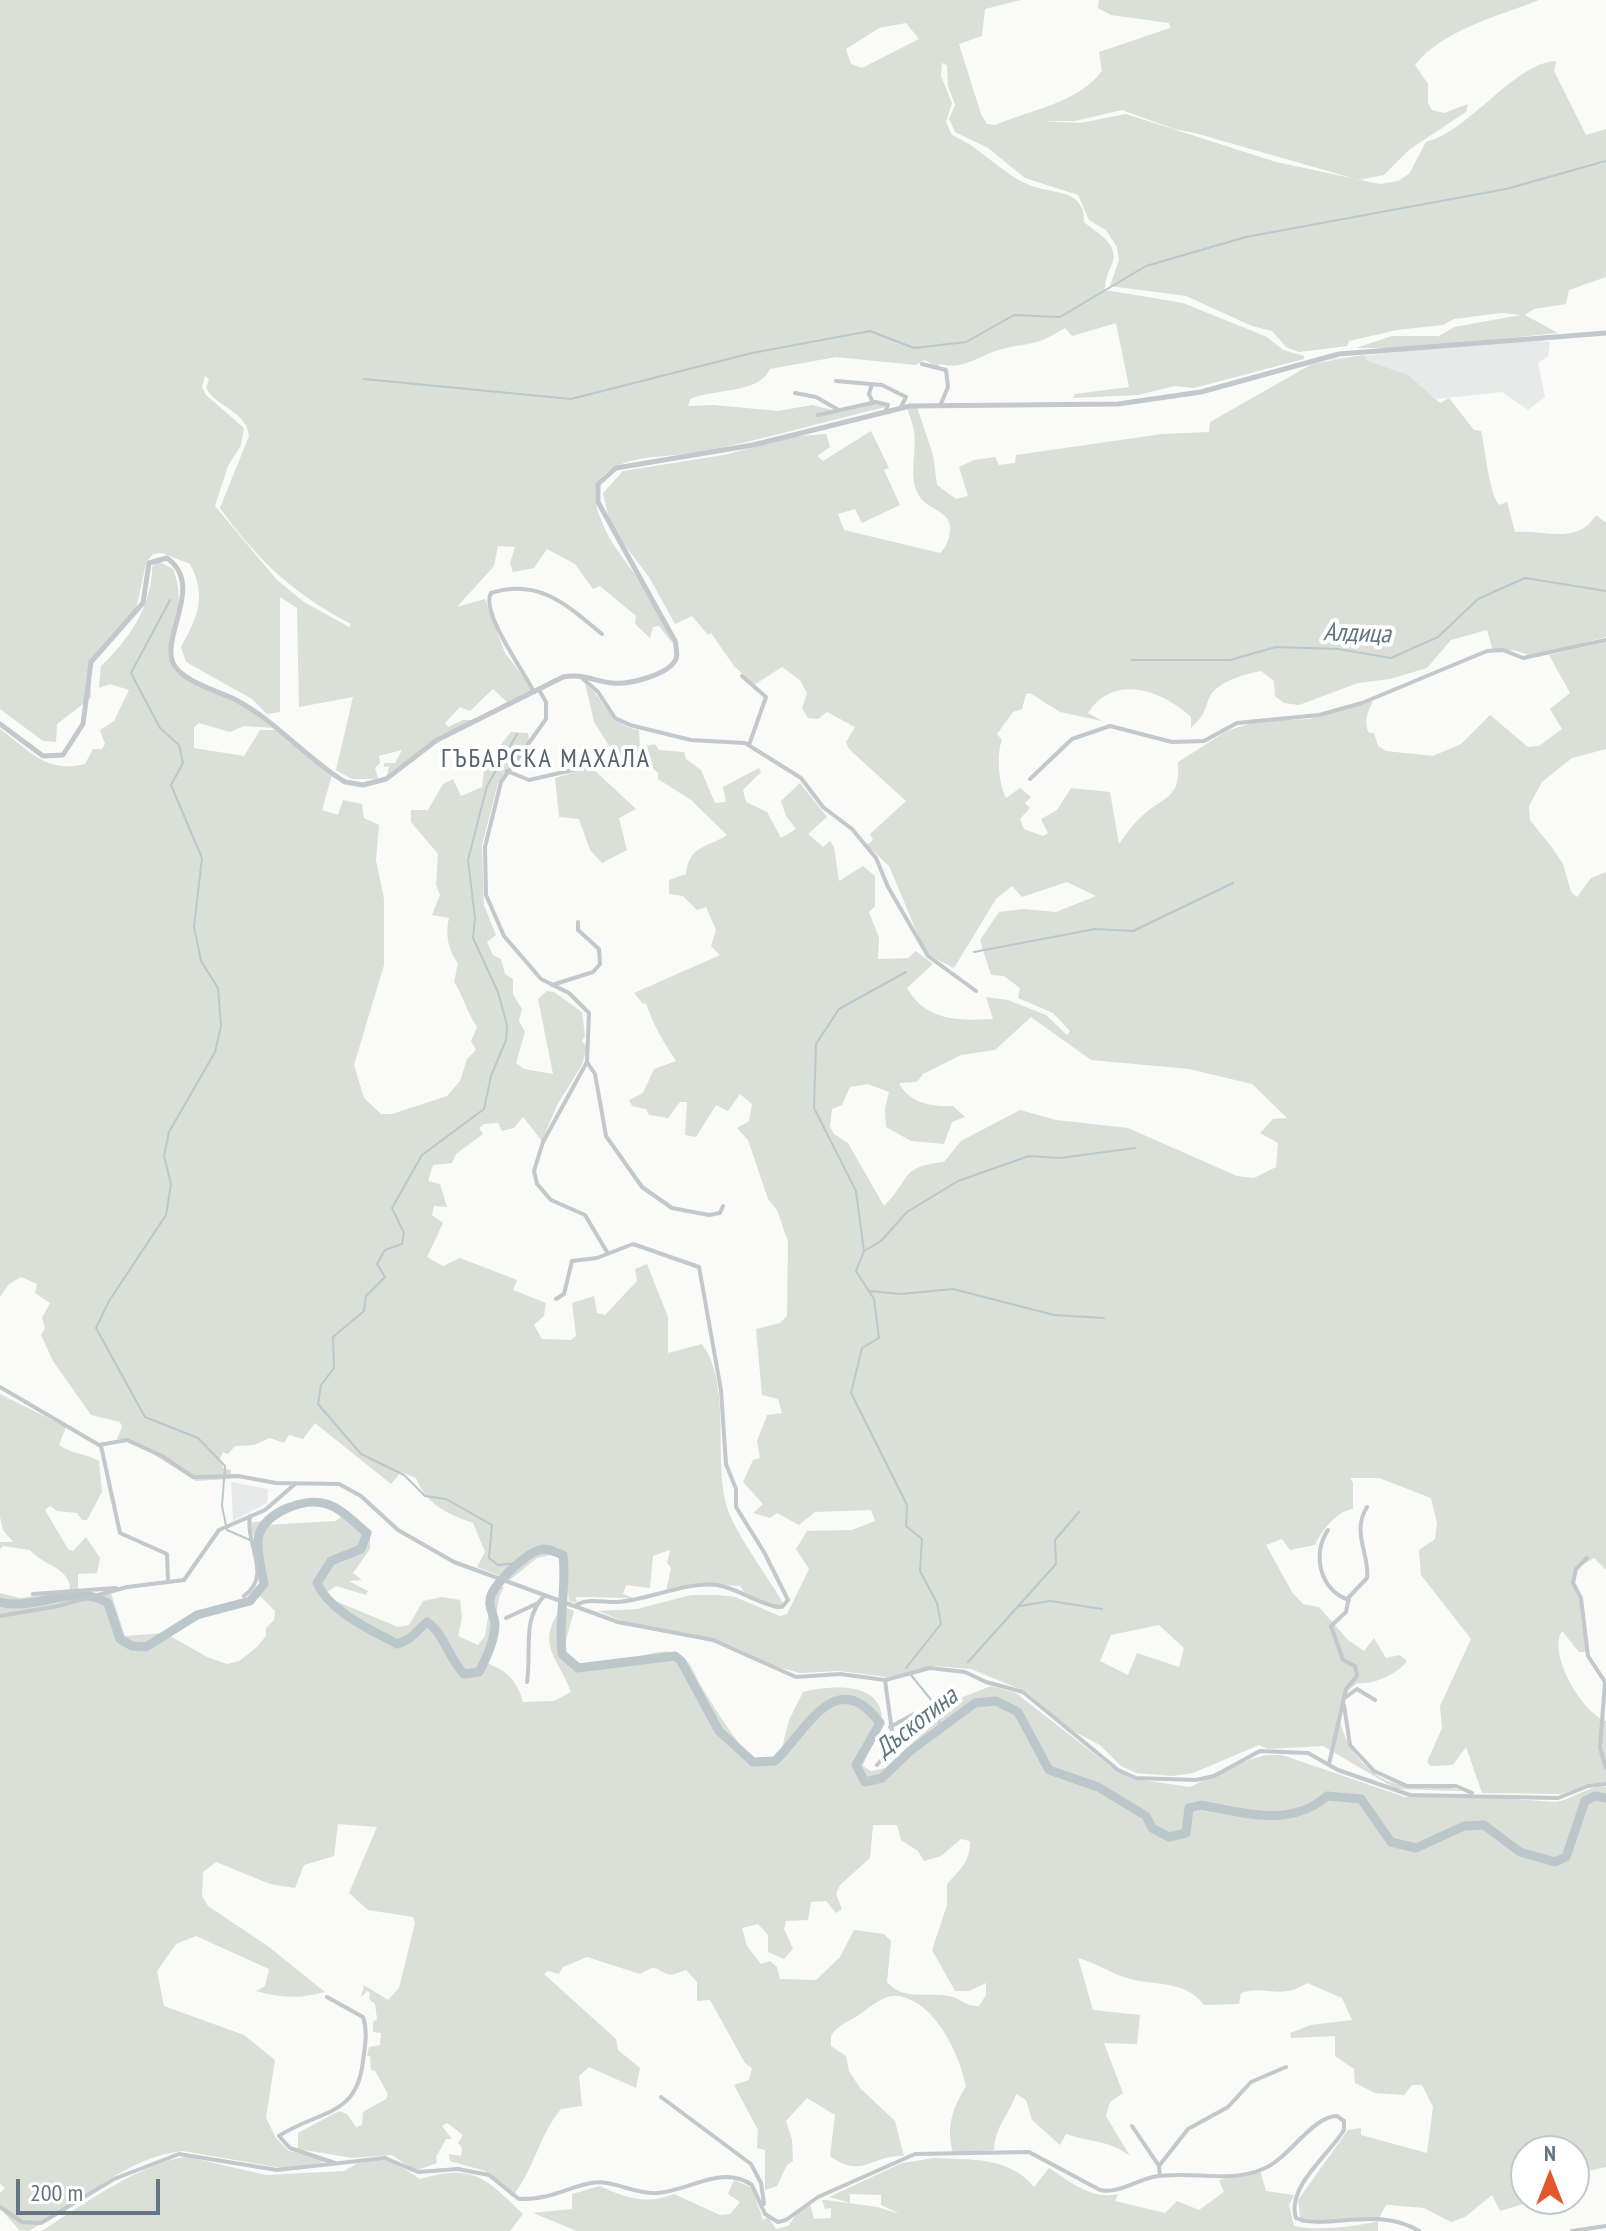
<!DOCTYPE html>
<meta charset="utf-8">
<style>
body{margin:0}
#map{position:relative;width:1606px;height:2231px;overflow:hidden;background:#fafaf8;font-family:"PT Sans Narrow",sans-serif}
canvas{display:block}
.north{position:absolute;left:1510px;top:2135px;width:80px;height:80px;box-sizing:border-box;background:#fff;border:2px solid #c1c8cd;border-radius:50%;rotate:0deg;font-size:22px;font-weight:700;line-height:32px;text-align:center;color:#657683}
.north::after{content:'';display:block;margin:auto;width:28px;height:36px;background:#e4572e;clip-path:polygon(50% 0,100% 100%,50% 72%,0 100%)}
.scale{position:absolute;left:16px;top:2179px;width:144px;height:36px;box-sizing:border-box;border:4px solid #657683;border-top:0;padding-left:10px;font-size:24px;line-height:28px;white-space:nowrap;color:#657683;-webkit-text-stroke:6px #fff;paint-order:stroke}
</style>
<div id="map">
<canvas width="1606" height="2231"></canvas>
<div class="north">N</div>
<div class="scale">200 m</div>
</div>
<script>
const ctx = document.querySelector('canvas').getContext('2d');
ctx.lineJoin = 'round';
function fill(path, color) { ctx.fillStyle = color; ctx.fill(path, 'evenodd'); }
function trace(path, color, width, dash) { ctx.strokeStyle = color; ctx.lineWidth = width; ctx.lineCap = dash ? 'butt' : 'round'; ctx.setLineDash(dash || []); ctx.stroke(path); }
function drawText(font, color, halo, rows, align = 'center') {
  ctx.font = font + ' "PT Sans Narrow",sans-serif'; ctx.lineWidth = 8; ctx.setLineDash([]); ctx.textBaseline = 'middle'; ctx.strokeStyle = halo; ctx.fillStyle = color; for (const [text, x, y, turn = 0] of rows) {
    ctx.save(); ctx.translate(x, y); ctx.rotate((+turn || 0) * Math.PI / 180); ctx.textAlign = isNaN(turn) ? turn : align; if (halo) ctx.strokeText(text, 0, 0); ctx.fillText(text, 0, 0); ctx.restore();
  }
}
const built = new Path2D(`
 M1517,339l33,3 -2,14 -10,7 7,34 -17,13 -26,-18 -66,7 -18,-15 -80,-17 -8,-8z
 M231,1482l37,7 -1,14 -34,18z`);
const green = new Path2D(`
 M0,0h1021l-36,9 -3,27 -23,8 22,70 6,10 8,1c35,-15 83,-22 107,-54l-3,-19 71,-24 -1,-5 -58,-8 -13,-7 1,-8h440c-40,16 -97,30 -124,65l13,19v19l4,7 12,3 24,-9 -2,8 -56,37 -26,26 -25,5 -164,-47 -21,-4 -52,-19 -47,11h-33l38,2 46,-9 150,48 104,22 18,-3 11,-7 17,-32c44,-11 88,-79 130,-81l-2,10 32,64 20,-6v148l-37,13 -3,14 -32,5 -9,6 33,18 -147,15h-55l36,-12h47l15,-9 67,-12 -20,-2 -47,6 -11,6 -46,5 -48,11 -2,5 -48,6 -13,-5 -14,-16 -20,-5 -66,-30 -76,-10 9,-26 -2,-13 -11,-17 -17,-10 -11,-25 -53,-17 -37,-30 -33,-16 -6,-13 6,-14 -7,-19 -1,-21 -5,-2 -1,13 11,27 -6,19 6,13c28,12 47,36 75,49 14,7 36,6 48,15 8,7 9,13 9,23 12,11 36,21 28,42 -4,9 -7,16 -7,26l78,13 84,34 16,13 21,6v3l-110,29 -19,-2 -37,9 -65,3 2,-4 54,-7 -13,-64 -44,13 -7,-8c-28,17 -30,14 -59,20 -25,5 -40,23 -66,16l-3,3 -12,-7 -10,5 -79,-8 -66,12c-11,25 -54,19 -80,30l-2,7 26,-1 64,6 34,-6 24,6 38,-7 16,2c-65,15 -130,35 -196,47 -26,4 -60,2 -83,16 -18,11 -18,30 -11,48 15,45 63,77 72,126l-13,-17 -6,1 -3,11 -15,-14 1,-8 -36,-30 -7,3 -18,-25 -28,-15 -13,19 -21,4 -3,-9 5,-16 -17,-1 -4,20 -37,41 28,-8 20,54 29,37 -26,13 -15,-14 -23,22 -10,-4 -15,16 3,4 15,-7h13l-37,16 -52,39 2,-9 -5,1v-4h11l7,-13 -23,6 1,7 -5,5 3,10 -4,1h-22l-16,-9 17,-73 -54,10 -2,-99 -17,-11v115l-13,2 -15,-15 -66,-37 -5,-15c17,-30 26,-51 9,-83l-28,-11 -9,1 -7,9 -10,47 -46,57 1,31 -34,26 -1,18 -13,-1 -43,-32zM906,23l13,16 -57,29 -11,-4 -5,-15 33,-21zM205,376l4,3 -3,9c11,20 40,22 43,48l-29,72c37,52 75,87 131,116l-2,3 -45,-25 -27,-22 -62,-74 13,-40 13,-21 3,-17 -38,-33 -4,-8z
 M1363,355l5,6 40,14 32,28 9,-5 25,32 7,1c5,20 7,59 18,74l8,-3 8,30c30,-3 62,14 81,-17l10,8v114l-74,19 -19,-6 -20,1 -6,-21 -36,10 -24,28 -37,11 -32,4 -59,22 -15,-2 -9,-7 -1,-15 -13,-10c-15,3 -43,10 -51,25 -7,16 -4,18 -19,32v-11c-29,-27 -77,-44 -103,-4l14,8 -42,-9 -30,-19 -4,1 -4,15 -9,3 -16,22 5,6c-6,14 -3,45 4,58l14,-10 11,9 -6,6 5,5 -10,11 4,10 19,7 5,-3 -7,-14 16,-9 14,-22 39,4 9,52c7,-9 13,-19 21,-26 23,-23 41,-17 38,-56l49,-31 30,-10 52,-2 64,-18c-5,10 -10,21 -4,32h5l4,13 8,5 47,5 28,-12 29,-29 38,32 11,-1 23,-17 -12,-20 20,-16 -21,-38 57,-13v107l-34,9 -30,24 -13,24 1,14 23,29 10,15 8,28 6,5 14,-19 15,-6v698l-12,-12 -17,10 -5,16 8,12 6,56h-7l-17,-21c-15,22 20,82 44,90v62h-12l-33,11 -79,-1 -16,-46 -13,18 -22,1 -4,-4 15,-34 -2,-22 31,-67 -50,-64 -2,-25 16,-11 2,-16 -6,-25 -52,-20h-29l3,5v26c-16,2 -31,21 -38,36l-25,5 -8,-11 -16,6 26,47 11,12 16,3 29,33 16,11 10,-13 12,20 14,-3 7,6c-9,13 -34,24 -49,22 -41,24 -4,84 30,98 24,9 51,1 74,10l-66,-2 -73,-43 -55,3 -9,-4 -66,28 -20,3 -37,-3 -15,-7 -21,-21 -29,-15 -44,-38 -56,-23 -35,-3 -49,11 -48,-6 -39,2 -44,-12 -41,-22 -87,-16 -30,-12 39,-2 54,-14h28l16,2 45,19 7,-2 22,-45 -13,-20 11,-18 45,-1 23,-9 -4,-11 -56,2 -16,13 -22,-12 -7,5 -17,-5 10,-9 -20,-22 10,-22 7,-2 -3,-17 10,-26 15,-2 -4,-14 -16,-4 -6,-66 24,-6 7,-7 1,-74 -11,-32 -9,-11 -20,-59 -11,-12 12,-7 3,-17 -12,-10 -12,17 -12,-6 -20,32 -11,-2 2,-33h-7l-12,16 -19,-3 -3,-6 -14,-3 -3,-6 14,-7 11,-24 22,-8c-13,-19 -24,-39 -30,-58l-3,1 -9,-11 86,-38 -9,-9 5,-16 -10,-23 -9,3 -14,-14 -14,-2v-14l17,-6c3,-29 21,-26 41,-39l-36,-35 -33,-21v-6l-10,-9 -33,-9 -21,-33 -9,-39c19,15 25,43 54,47l1,17 15,-3 4,6 25,2 2,7 15,11 14,33 11,-1 -3,-15 36,-19 2,4 -18,18 3,12 21,10 14,26 15,-9 -10,-13 -5,-15 19,-18 27,34 -19,17 15,13 7,-6 4,6 5,34 24,-15 12,10v30l-6,6 10,26 -1,21 30,-1 8,-7 17,13 -26,24c19,33 51,33 86,31l-7,-22 22,3 38,15 21,20 3,-4 -17,-18 -35,-15 2,-10 -16,-12 -13,-1 -11,-35 19,-28 24,-3 33,3 40,-16 -29,-14 -45,15 -10,-11 -16,13 -42,69 -28,-14 -37,-88 -22,-21 6,-5 -3,-6 36,-33 -57,-52 -3,-7 9,-15 -28,-15 -9,7 -10,-1 -6,-10 5,-15 -7,-13 -18,-13 -28,18 -20,-19 -23,-33 -3,2 -16,-19 -17,8 -26,-47 -38,-50 -8,-34 20,-22 101,-16 73,-19 29,-2 4,13 -13,9 6,5 48,-30 18,37 -5,2 16,35 -38,18 -7,-14 -17,5 6,16 96,23c7,-6 11,-18 10,-28 -3,-16 -25,-15 -33,-33 -8,-19 0,-42 -3,-61 -1,-8 -5,-15 -7,-24h10l16,48 4,30 19,14 12,-3 -9,-29 15,-7 21,-3 4,8 16,-2 1,-8 146,-21 47,-2 1,-10 102,-58zM1031,1017l60,43 98,9 63,15 35,34 -14,1 -13,14 18,10 -2,24 -22,11 -17,-2 -109,-48 -72,-8 -36,-10 -59,31 -17,21c-46,5 -32,17 -60,44l-36,-63 -14,-9 -4,-7 2,-18 10,-4 8,-18 18,-3 21,8 -4,17 1,18 25,14 33,3 8,-22 13,-5 -12,-11c-21,1 -44,-3 -54,-23l18,-1 6,-8 38,-19 34,-5zM1159,1625l25,23 -5,19 -42,-14 -9,22 -28,-14 11,-26z
 M158,561l15,8c12,29 2,60 -1,91l10,15 61,30 31,23 -30,-2 -14,6 -31,-9 -5,4v21l50,8 16,-26h16l56,45 -10,35 16,5 5,-15 19,4 2,14 15,7 -3,35 8,39v66l-30,100 10,33 17,16h11l55,-18 13,-15 7,-22 9,-9 -5,-9 6,-14c-11,-16 -13,-30 -23,-45l4,-19c-10,-12 -13,-30 -9,-45l-17,-3 8,-20 -4,-10 2,-31 -27,-32v-12h17l15,-26 10,-5 8,17 21,-9 3,-23 26,-32 17,1 1,7 -31,43 -16,62 2,60 12,30 -9,7 6,13 8,4 4,15 8,5v15l9,15 -3,12 6,11 -9,31 8,6 29,5 -15,-75 9,-8 7,1 28,20 3,24 -3,5 5,6 -5,18 -25,40 -15,36 -19,-24 -9,11 -12,3 -4,-8 -14,1 -5,4 4,6 -27,20 -4,9 -19,2 -5,16 12,3 7,23 -13,-1 -2,9 11,8 -16,34 16,9 17,-8 57,22 -4,10 33,13 -2,13 -10,9 8,14 29,1 5,-4 -4,-33 22,-7 3,17 8,2 32,-34 -2,-12 12,-5 21,53v36l34,-9c30,41 11,115 25,163 8,27 41,69 56,96l-5,7 -30,-13 -8,-11 -42,-2 -32,7 5,-23 -4,-5 3,-13 -17,6 -3,32 -24,-3 -3,9 10,4 -57,-1 1,6 -8,-2 -4,-43 -5,-5 -23,5 -27,22 -33,-13 8,-15 -12,-29c-26,-9 -47,-19 -57,-45l-15,-6 -10,12 -76,-61 -12,16 -14,-4 -5,8 -14,-5 -16,7 -19,1 -7,8 -5,-2 -3,6 3,10 8,2 -1,9 -34,2 -65,-41 -14,-1 5,-12 -2,-5 -29,-7 -38,-54 -12,-26 4,-7 -3,-10 8,-15 -15,-10 2,-9 -16,-7 -12,7 -9,13v-568c29,20 44,45 85,35l8,-15h9l3,-5 -5,-14 14,-9 15,-31 -19,-6 -11,4 2,-22c28,-26 51,-60 51,-99z
 M591,767l45,42 -17,9 8,32 -25,13 -12,-13 -11,-31 -20,-2 -4,-39z
 M0,1394l66,33 -7,18c14,10 27,8 40,16l3,31 -15,28h-5l-5,-7 -20,-2 -7,-5 -5,4 23,39 5,2 13,-14 14,21 -3,15 -19,1v16l-7,2 5,3 35,-2 14,43 40,-3 42,24 20,7 12,-3 17,-13 10,-12v-8l8,-8 1,-9 -16,-16c9,-21 -1,-53 -11,-72l15,-2 3,4 70,-4 8,-7 6,1 20,18v16l-17,24 9,7 -13,1 19,10 -2,4 -30,-9 -9,6 6,8 65,27 11,-2 14,-24 19,-4 18,3 2,18 -4,18 20,9 7,-9 8,-49h11c-15,24 3,53 -23,74 23,7 36,18 42,41l31,-1 17,-9c-11,-33 -38,-47 -8,-86l11,5 -11,40c42,43 90,-19 121,7 8,6 11,18 16,26 9,16 37,60 50,71 8,7 20,8 29,5l10,-40 14,-28c25,-6 78,-12 79,27 0,16 -15,32 -19,47l8,5 14,-3 78,-71 28,-11 25,7 95,74 24,12 55,8 50,-24 25,-8h17l123,42 67,-1 83,6c19,-2 32,-17 51,-15v380l-32,7v-23h-48v48h14l-40,12 -8,-16 -27,22 -14,5 -27,-14 -34,-3h-4l-7,13 -78,5 -3,-23 50,-70 13,-2v7l66,18 6,-46 -11,-22h-10l-8,10 -29,-2 -20,-10 -1,-14 -19,-13v-20l-44,2 -1,-5 21,-8 41,-5 -10,-22 -35,-15c-27,18 -41,1 -66,10l-2,11 -35,1c-20,-27 -52,-18 -80,-28 -15,-5 -28,-14 -46,-19l15,52 47,5 -3,29 -33,-1 19,50 -13,9 -4,14 24,40c-23,-17 -38,-13 -64,-22l-6,11 -28,-25 -6,-20 -10,-6c-7,22 -20,29 -22,56l-41,3c-7,-27 -1,-43 13,-67 -6,-31 -31,-85 -68,-90 -14,-2 -27,11 -38,18 -11,8 -22,10 -29,22v10l15,10 3,15 11,17 35,33 9,35c-32,-2 -42,24 -74,0l5,-41 -28,-17 -21,23 6,19 1,21 -6,4 -10,21 -12,4v-40l-8,-2 1,-18 -24,-45 15,-5 3,-12 -7,-5 -35,-63 -13,1v-19l-11,-12 -15,5c-17,-4 -11,-13 -31,-1l-53,-17 -24,10 -4,7 -11,-3 -4,3 72,65 2,11 22,18 -4,20 -47,-21 -10,9 3,30 -21,3c-22,26 -27,61 -49,88l-27,-26 -35,-10 -1,-7 12,2 1,-8 -4,-5 5,-8 -16,-12 -5,3 10,13h-6l-10,18 1,6 -22,8 -23,-16 -39,3 -55,-9v-16l41,-22 8,3 9,13 6,-2 1,-13 23,-13 2,-5 -13,-23 -4,-1 -1,-14h-3l2,-9 11,-2 1,-12 -8,-1v-10l4,-3 -2,-15 -6,-5 1,-6 -3,-2 -6,6 3,-12 24,15 11,-12 16,-65 -2,-6 -45,-7 -19,-17 28,-66 -39,-3 -4,32 -30,9 -9,23 -25,-4 -54,-22 -13,10 -1,24 6,10 61,41 56,45c-24,7 -45,6 -69,-1l9,-5 4,-17 -73,-33 -20,8 -19,27 7,35 80,29 31,25 -9,58 10,20 13,13 45,9 -47,9 -104,-18c-56,5 -106,54 -154,80l-10,-1 -19,-22v-15l5,-5 -5,-4v-591l20,5 50,-7c1,-24 -27,-25 -40,-41l-27,-4 -3,3v-7h13l-10,-12 -3,-13zM873,1825h24l4,15 17,11 6,10 17,-5 20,-17 9,2c1,19 -10,29 -23,43v21l-15,45 23,41h14l17,-8v12l-7,11c-14,1 -18,-8 -30,-10 -22,-4 -46,5 -62,-14l4,-41 -7,-7 -30,-4 -14,27 -24,23 -36,-1 -3,-12 -7,-6 -9,3 -14,-18 -5,-18 16,-4 10,11v17l16,7 9,-10 -9,-20 2,-8 22,-1 3,-18 15,-1 10,12 6,-4 -6,-15 4,-9 30,-27z
 M188,2157l78,18 78,-4 14,-8 26,-3 8,1 28,18c55,-16 66,0 103,35l-13,17h-468c35,-23 105,-72 146,-74z
 M934,2158c36,2 75,-2 100,29l15,-19c22,14 42,32 69,26l-3,7 50,12 12,-12 22,9 25,-18 -5,-12 41,-10 6,21 28,4 -5,10 5,21c21,5 62,1 84,-5v10h-801l-44,-18 39,-4v-15l28,-8c26,12 46,19 74,8l46,21 10,-1 10,-12 -12,-8 6,-14 18,8 11,32 5,-3 8,12 12,-3 13,-18 9,-4 4,15 17,-1v-10l-6,1 -3,-9h4l51,7 23,7 -19,-9v-10l-31,-1v9l-21,-6 73,-34z`);
const stream = new Path2D(`
 M364,379l207,20 181,-46 118,-22 44,17 52,-6 48,-27 46,2 86,-51 100,-29 260,-48 100,-28
 M170,600l-39,73 29,55 19,17 4,18 -12,22 31,73 -8,69 7,34 17,27 3,38 -6,26 -46,80 -5,24 7,28 -5,31 -57,86 -13,27 49,89 53,21 27,28 -3,40 5,24 32,14
 M1132,660h98l46,-13 62,2 53,9 47,-21 40,-38 47,-21 81,13
 M517,734l-30,52 -19,74 7,58 -2,20 25,54 9,33 -1,15 -15,36 -7,33 -62,46 -30,53 12,25 -2,11 -17,6 -8,14 8,13 -19,19 -2,15 -31,26 1,31 -13,17 -3,19 43,50 43,21 21,21 21,3 46,26 -3,33 9,7 22,-2
 M974,952l121,-23 38,2 100,-48
 M866,1250l15,-9 26,-29 51,-31 71,-25 31,2 75,-10
 M869,1291l32,3 52,-5 101,26 50,3
 M1020,1606l30,-5 52,8
 M968,1662l88,-98 -1,-24 24,-28
 M906,1668l35,-44 -4,-21 -17,-32 2,-32 -16,-13 1,-21 -56,-112 11,-45 17,-10 -5,-39 -18,-28 8,-20 -8,-60 -42,-83 2,-64 23,-35 67,-37
 M911,1675l21,26 9,26`);
const river = new Path2D(`
 M0,1602c35,10 73,-20 108,1l12,36 12,7 14,1 51,-32 53,-14 14,-17c-2,-13 -9,-37 -5,-49 7,-23 45,-38 68,-31 15,5 27,18 40,29l-6,16 -30,12 -14,22c13,29 53,46 80,61l12,-5 18,-17c17,11 22,37 37,52l15,-2c7,-13 16,-32 16,-48 -1,-11 -9,-19 -3,-31 7,-13 32,-38 47,-43 8,-3 16,2 24,5 4,32 -5,64 -1,99l16,14 97,-12 6,5 38,70 34,31 22,-1c32,-31 61,-97 105,-38l-24,42 9,17 17,-4 28,-27 65,-48 21,-2 22,11 31,58 49,17 48,29 6,12 17,9 17,-4 3,-25 12,-3c42,8 90,23 126,-9l34,3 30,43 25,6 48,-22 20,-1 36,27 35,10 11,-5 19,-56 10,-5 11,2`);
const minor = new Path2D(`
 M922,364l24,6 2,17 -8,19
 M836,381l46,4 24,12 -5,10
 M872,384l-3,10 4,9
 M795,393l21,4 21,12
 M818,415l58,-13 12,3 -2,5
 M742,676l24,21 -17,48
 M581,677l17,15 17,26 15,7 61,15 54,3 56,35 22,29 29,22 24,29 12,29 40,69 48,35
 M539,690l7,12v17l-45,63 -16,65 1,48 18,41 37,43 28,14 20,20 -2,49 -44,80 -9,29 3,13 14,16 34,15 22,37
 M534,692c-9,-19 -54,-80 -43,-99 48,-15 76,12 111,41
 M507,771l22,9 57,-13
 M1030,779l42,-40 38,-13 62,16 32,-1 33,-18 82,-8 43,-12 125,-52 16,-1 20,8 83,-18
 M552,985l41,-13 7,-8 -1,-15 -21,-19v-8
 M587,1062l8,12 11,62 36,51 30,21 37,7 11,-2 3,-7
 M556,1299l8,-5 8,-33 25,-3 36,-14 66,23 22,123 5,74 10,25v18l28,45 24,48 -6,7c-19,0 -44,-19 -65,-22 -29,-4 -69,15 -99,17 -14,1 -32,-5 -43,4
 M0,1387l99,58 28,-5 35,16 31,21 45,-1 38,7 63,1 22,12 37,34 56,32 164,60 95,18 83,37 44,-3 45,6 45,-12 35,4 21,10 37,10 95,78 18,8 60,2 18,-4 46,-25 48,2 30,17 72,25 148,3 30,-12 18,-2
 M101,1446l19,87 47,21 1,27
 M1328,1530c-16,23 -9,60 21,70
 M1587,1558l-11,11 -3,14 8,15 7,58 17,26 -5,66 6,20
 M33,1594l83,-6
 M244,1596c29,-21 1,-51 6,-80
 M0,1616l58,-10 69,-19 57,-7 35,-50 46,-20 30,-26
 M506,1618l30,-14
 M527,1682c5,-31 -6,-63 18,-87
 M1346,1697l11,-8 18,11
 M1344,1705l6,40 24,26 33,15h49l16,7
 M890,1727l24,-13
 M1329,1764l17,-75 11,-13 -2,-10 -12,-6 -12,-34 15,-14 3,-15 18,-19c3,-23 -16,-46 0,-71
 M877,1765l17,-19 -9,-66
 M327,1997l36,20c5,14 2,29 0,44 -6,57 -45,49 -84,75l11,12 45,15
 M661,2097l90,67 10,19 3,21
 M1132,2126l27,40
 M1160,2176l-1,-10 29,-37 40,-22 23,-25 35,-15
 M0,2207l22,15 19,1 73,-44 65,-25 98,16 108,-12 33,14 40,-3 31,6 30,24c34,0 43,-10 72,-16 22,-4 44,12 66,10 33,-2 64,-29 95,-8l13,29 13,8 8,-2 32,-23 97,-43 114,-2 71,38c18,4 35,-9 53,-13 36,-7 75,7 110,-8 26,-10 49,-53 74,-53l7,5v9c-15,25 -58,57 -48,88 30,13 81,-13 123,13
 M1572,2231l34,-5`);
const tertiary = new Path2D(`
 M0,724l43,32 20,-1 20,-31 8,-62 52,-59 6,-40 18,-5c38,27 -6,77 6,105 9,19 46,28 63,37 40,21 71,59 109,82l18,3 23,-6 51,-39 126,-63c17,-4 32,4 49,6 16,2 57,-8 64,-24 2,-5 0,-13 -1,-18l-77,-139v-18l18,-16 137,-23 157,-39 208,-2 83,-12 138,-38 267,-21`);
const waterNames = [
 ["Алдица",1357,634,2],
 ["Дъскотина",917,1723,-38]
];
const neighbourhoodNames = [
 ["ГЪБАРСКА МАХАЛА",546,760]
];
fill(built, '#e8e9e9');
fill(green, '#dadfd7');
trace(stream, '#bbc7cb', 2);
trace(river, '#bbc7cb', 9);
trace(minor, '#c3c8cc', 4);
trace(tertiary, '#c3c8cc', 5);
drawText('italic 26px', '#60757c', '#fff', waterNames);
ctx.letterSpacing = '2px';
drawText('26px', '#57646e', '#fff', neighbourhoodNames);
ctx.letterSpacing = '0px';
</script>
